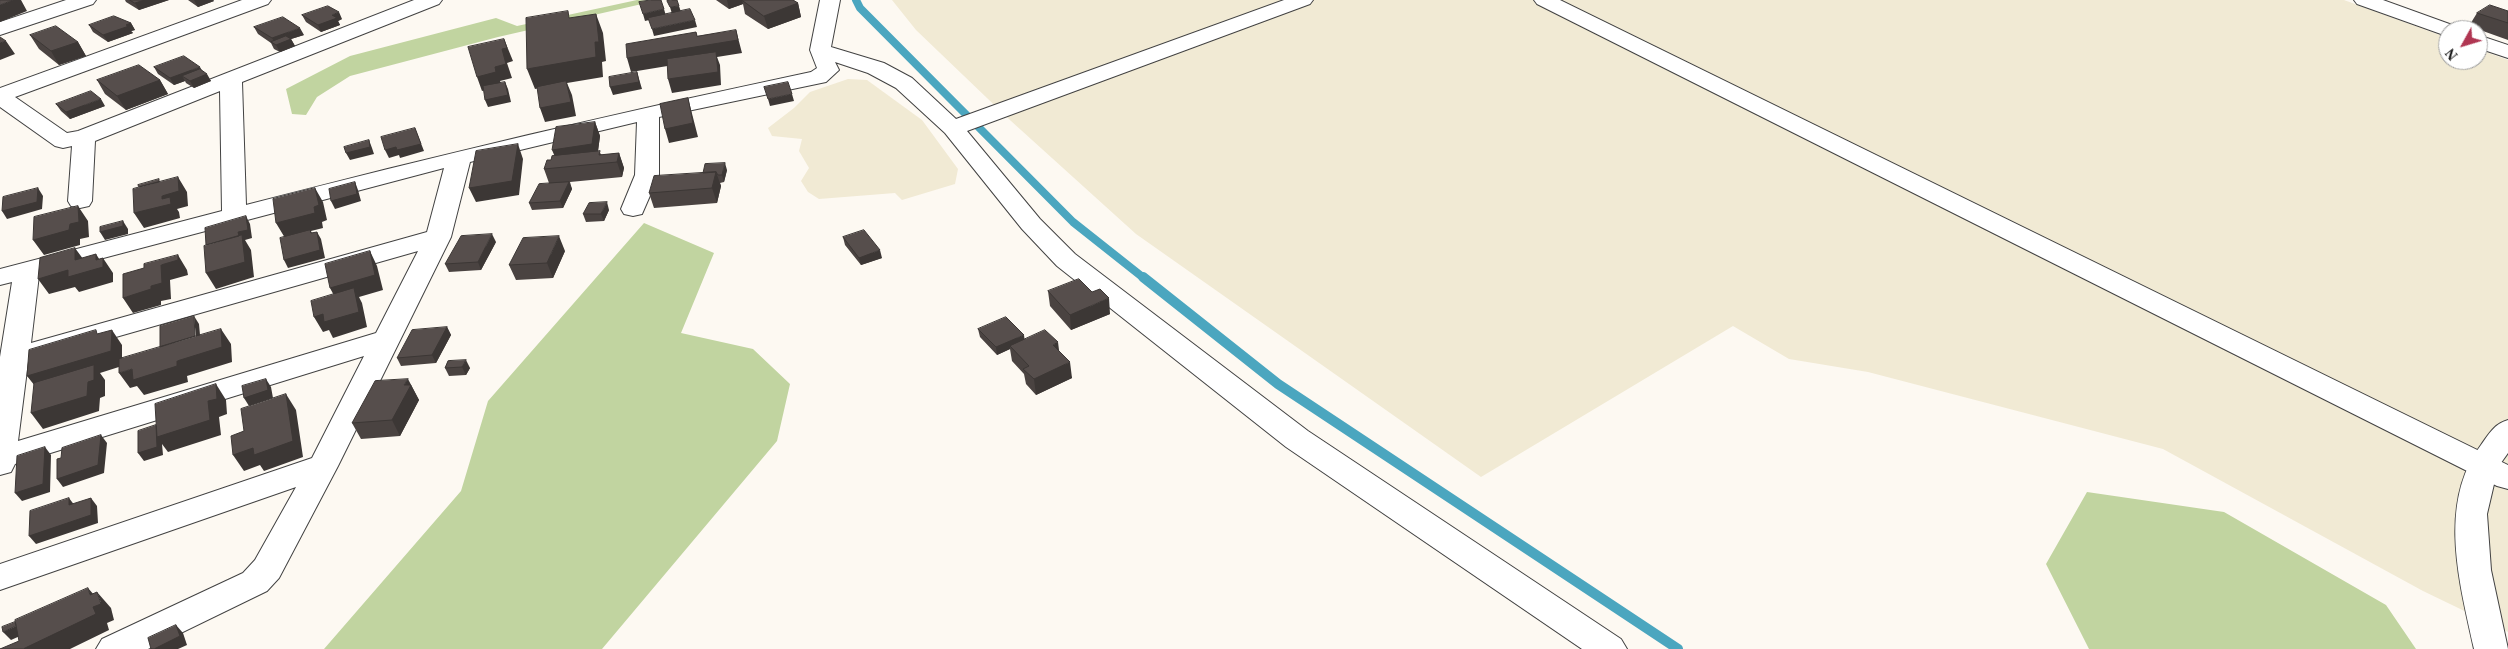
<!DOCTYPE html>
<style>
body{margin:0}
#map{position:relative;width:2508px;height:649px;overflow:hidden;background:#fdf9f2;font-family:Georgia,serif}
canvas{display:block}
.north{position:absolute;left:2438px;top:20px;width:50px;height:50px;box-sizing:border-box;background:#fff;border:1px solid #9f9f9f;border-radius:50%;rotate:231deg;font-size:14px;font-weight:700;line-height:20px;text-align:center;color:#0f0f0f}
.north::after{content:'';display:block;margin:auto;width:18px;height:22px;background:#b03652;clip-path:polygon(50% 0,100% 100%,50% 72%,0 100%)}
</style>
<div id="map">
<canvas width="2508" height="649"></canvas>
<div class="north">N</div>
</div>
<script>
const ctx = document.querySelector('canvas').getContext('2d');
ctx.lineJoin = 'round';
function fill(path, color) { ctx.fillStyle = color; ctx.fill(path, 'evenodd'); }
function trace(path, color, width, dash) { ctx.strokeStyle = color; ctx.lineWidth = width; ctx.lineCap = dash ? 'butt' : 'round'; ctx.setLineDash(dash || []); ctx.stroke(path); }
const farmland = new Path2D(`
 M892,0h1452l104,38v22h30v-11l30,11v572l-85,-41 -260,-142 -295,-77 -79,-13 -56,-33 -252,151 -345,-243 -125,-113 -95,-91z
 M848,79l19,1 55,40 36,49 -3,15 -53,16 -7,-7 -76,6 -11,-7 -7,-11 8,-13 -10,-17 3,-12 -30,-3 -4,-8 26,-20 16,-16z`);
const forest = new Path2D(`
 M637,0l18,1 -157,36 -148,39 -33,21 -11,18 -14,-1 -6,-25 64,-33 146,-38 21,8z
 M644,223l70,30 -33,80 72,16 37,35 -13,57 -175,208h-278l137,-158 27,-90z
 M2087,492l137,20 162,93 30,44h-327l-43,-85z`);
const streamFar1 = new Path2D(`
 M856,0l4,8 213,214 72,57`);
const stream = new Path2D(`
 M1143,277l135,107 400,265`);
const minor = new Path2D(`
 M66,0h30l-3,4 -93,31v-13z
 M242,0h29l-3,4 -253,93 52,36 11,-2 336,-131h28l-3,4 -197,78 4,123c188,-49 375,-93 565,-133l6,-4 -7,-18 10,-50h20l-9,47 53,16 28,15 44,41 328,-119h29l-3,4 -343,127 73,88 35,35 233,177 313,208 6,10h-45l-296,-202 -229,-181 -35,-37 -77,-96 -49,-45 -28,-15 -33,-11 4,8 -13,12 -167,35v58l-17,39 -9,2 -9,-2 -3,-5 14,-34 2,-53 -167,40 -19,75 -113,229 -59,112 -12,13 -119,58h-52l6,-10 141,-66 12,-13 41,-73 -296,103v-26l312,-106 52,-102 -349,108 -4,8 -11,3v-118l12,-75 -12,3v-16l222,-58 -2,-120 -125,50 -3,60 -3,5 -9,2 -9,-2 -3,-5 4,-55 -9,2 -8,-2 -55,-39v-19zM444,168l-17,64 -396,111 8,-68zM418,251l-42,82 -358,108 10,-79z
 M1534,0h26l948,465v24l-11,-3 -960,-482z
 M2354,0h29l72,26 3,4h-10v6l-7,-2 -84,-30z
 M2478,35l30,10v13l-30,-10z`);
const tertiary = new Path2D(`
 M2508,420v33l-10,14 -11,47 4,56 17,79h-34c-14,-65 -37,-145 7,-204 8,-11 13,-21 27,-25z`);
const wall = new Path2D(`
 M125,0h44l-30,10 -13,-8z
 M188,0h25l1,1 -16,6z
 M716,0h77l5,3 3,14 -33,12 -23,-15 -2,-10 -14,5z
 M2508,11v29l-39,-14 8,-13z
 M302,15l40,4 -4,2 2,4 -19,7 -15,-10z
 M131,23l4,7 -4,1 2,2 -25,9 -15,-10 -4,-7z
 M254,27l50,8 -13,4 4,7 -15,6 -6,-3 -3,-6 -13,-9z
 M30,35l48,7 8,14 -27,9 -20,-16z
 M154,67l49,4 8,10 -17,7 -8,-5 -1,-2 -11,4 -16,-11z
 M97,80h63l8,14 -42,16 -21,-16z
 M56,104l49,2 -35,13 -9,-8z
 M595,122l5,14 -2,15 4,4 17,-2 5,15 -2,9 -52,5 2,7 -9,19 -31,2 -3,-7 20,-20 -5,-14 10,-13z
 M727,170l-3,12 -4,1 1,3 -4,17 -63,5 -5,-15 54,-20z
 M609,210l-5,11 -18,1 -3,-8z
 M843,237l39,21 -21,7 -16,-20z
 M496,242l-15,28 -32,2 -4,-8z
 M565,251l-12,27 -37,2 -7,-15z
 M1048,291l62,23 -39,16 -21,-24z
 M447,327l4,8 -15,28 -35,3 -4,-8z
 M978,329l46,10 35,12 13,27 -36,17 -10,-11 -2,-10 -12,-13 -2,-12 -13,6 -17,-18z
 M448,361l22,7 -4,7 -17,1 -4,-8z
 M411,385l8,15 -19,36 -39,3 -9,-16z`);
const shadedWall = new Path2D(`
 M13,0h8l6,11 -27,11v-17z
 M145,0h24l-30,10 -4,-7z
 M194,0h19l1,1 -16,6z
 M727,0h27h-12l1,4 -14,5z
 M798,3l3,14 -33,12 -4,-13z
 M679,6l2,6 -9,2 -2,-7z
 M664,9l2,7 -21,5 -2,-7z
 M339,12l3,7 -4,2 2,4 -19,7 -3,-7 14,-10z
 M596,14l7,19 3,28 -4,1 1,15 -36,6 5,12 4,21 -31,6 -5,-14 27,-25 -32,6 -8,-20 68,-27z
 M695,20l2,7 -43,9 -2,-7z
 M131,23l4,7 -4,1 2,2 -25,9 -5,-7z
 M300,28l4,7 -13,4 4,7 -15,6 -8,-14z
 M736,30l6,23 -25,4 3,8 1,20 -49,8 -4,-14 48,-21 -85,14 -4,-14 69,-26 4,14z
 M504,39l9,22 -6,2 5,15 -12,3 2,5 -20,5 -5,-14 25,-28z
 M6,41l9,13 -15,6v-17z
 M78,42l8,14 -27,9 -8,-14z
 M200,67l4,7 -22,2 3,5 -11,4 -4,-7z
 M637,72l5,17 -29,6 -3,-8z
 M207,74l4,7 -17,7 -4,-7z
 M160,80l8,14 -42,16 -9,-14z
 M505,82l3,7 3,13 -23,5 -3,-7z
 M792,94l2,7 -24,5 -2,-7z
 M688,98l10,39 -29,6 -4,-14z
 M101,99l4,7 -35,13 -4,-7z
 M595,122l5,14 -3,22 -39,6 -6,-14z
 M415,128l9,23 -24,7 -1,-3 -10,3 -4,-8z
 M369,140l3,8 2,6 -24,6 -4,-7z
 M518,144l5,15 -4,36 -43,7 -7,-14z
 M619,153l5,15 -2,9 -5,-15z
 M725,163l2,7 -3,12 -2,-7z
 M716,172l5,14 -4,17 -5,-15z
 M178,177l9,15 1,14 -11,3 2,3 1,6 -36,10 -10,-15 28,-14v-3z
 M355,182l3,8 3,11 -26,8 -4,-8z
 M569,182l3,7 -9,19 -3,-7z
 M38,188l5,8 -1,13 -35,10 -5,-8z
 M315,188l8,14 4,18 -5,2 1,6 -12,3 3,7h-29l-9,-15 38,-16z
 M607,202l2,8 -5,11 -3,-7z
 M78,206l10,15 1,16 -9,2v6l-36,10 -11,-15 37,-16z
 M246,216l4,8 2,14 -7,2 6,10 3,27 -38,12 -10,-16 5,-16 27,-25z
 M123,221l5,8v5l-23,6 -5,-8z
 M317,232l4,7 4,19 -37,10 -4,-8z
 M492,234l4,8 -15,28 -3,-8z
 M559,236l6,15 -12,27 -6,-15z
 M75,248l11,15 10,-3v-6l7,11v-7l10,15v9l-34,10 -4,-5 -26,7 -11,-15 37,-19z
 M880,250l2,8 -21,7 -2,-7z
 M370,251l7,15 6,24 -24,7 3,6 5,24 -34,11 -4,-8 -6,2 -9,-15 24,-14 -8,-15z
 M178,255l9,15 1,5 -18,5 1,19 -10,2v4l-28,8 -10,-15 28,-12 10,-21z
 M1109,298l1,16 -39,16 -1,-15z
 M194,316l5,8 2,22 -5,-8z
 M447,327l4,8 -15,28 -4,-8z
 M221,329l10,15 1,18 -45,14 1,6 -44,13 -7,-9 -7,2 -11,-15 13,-4 45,-8z
 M112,330l10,15v21l-22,7 5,7v16l-5,2 -1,13 -56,18 -12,-16 8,-22 -12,-15z
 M1024,335l1,8 -15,3v3l-13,6 -1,-8z
 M1058,342l2,16 -7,-13z
 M466,360l4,8 -4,7 -4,-8z
 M1070,362l2,16 -36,17 -2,-16z
 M266,379l5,8 2,11 -24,8 -5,-8z
 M408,379l11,21 -19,36 -8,-16 12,-35z
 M216,384l10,16 1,14 -8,3 2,18 -53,17 -6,-8 1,11 -19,6 -6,-8 18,-28 5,8 47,-32z
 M286,394l10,16 7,47 -39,14 -4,-6 -16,6 -11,-16z
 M101,435l6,8 -3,30 -41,14 -6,-8z
 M45,447l6,8 -1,37 -28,9 -7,-8z
 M69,498l6,8 -6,-1z
 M91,498l6,8 1,17 -62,21 -7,-8z
 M88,588l13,15 -4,-11 14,16 3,12 -7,3 2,7 -39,19h-47l67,-54z
 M30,620l8,8 -27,12 -8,-8z
 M176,625l7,8 4,12 -9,4h-24z`);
const building = new Path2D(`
 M0,0h13l-13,5z
 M130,0h15l-10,3z
 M651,0h10l3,9 -21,5 -4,-12z
 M672,0h5l2,6 -9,1 -3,-6z
 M742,0h51l5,3 -34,13z
 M2490,5l18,6v12l-31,-10z
 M328,6l11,6 -7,3 5,3 -19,7 -16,-10z
 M690,9l5,11 -43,9 -4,-11z
 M568,11l1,7 27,-4 3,28h-4l1,15 -69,12 -1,-51z
 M114,16l17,7 -5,2 3,1 -26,9 -14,-10z
 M283,17l17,11 -28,10 -18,-11z
 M56,26l22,16 -27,9 -21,-16z
 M736,30l2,10 -111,18 -1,-14 70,-12 1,4z
 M286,36l5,3 -15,6 -5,-3z
 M0,37l6,4 -6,2z
 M504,39l3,9 -5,1 4,15 -11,3 1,5 -19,5 -9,-30z
 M716,52l2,20 -50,7 -1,-20z
 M184,56l16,11 -30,11 -16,-11z
 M139,65l21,15 -43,16 -20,-16z
 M200,69l7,5 -17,7 -8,-5z
 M637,72l2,10 -29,5 -1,-10z
 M566,81l5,21 -31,6 -3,-21z
 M505,82l3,13 -23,5 -2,-14z
 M788,82l4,12 -24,5 -4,-12z
 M91,91l10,8 -35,13 -10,-8z
 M688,98l5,25 -28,6 -5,-25z
 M595,122l-3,22 -40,6 4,-23z
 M415,128l6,16 -24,6 -1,-3 -11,3 -4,-13z
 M369,140l1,7 -24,6 -2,-6z
 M518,144l-6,37 -43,7 7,-37z
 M600,151l-1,4 20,-2 -2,9 -73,7 3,-9h4l1,-4z
 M725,163l-3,12h-4l-2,-3 -13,1 2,-9z
 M716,172l-4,16 -63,5 5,-17z
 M178,177l1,14 -17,5v3l8,-2 1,7 -37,9 -1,-24z
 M159,179v3l-20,5 -1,-2z
 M355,182l2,12 -26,7 -2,-12z
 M569,182l-9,19 -31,2 10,-19z
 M38,188l-1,14 -35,9 1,-14z
 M315,188l4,17 -5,2 1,6 -39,10 -3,-24z
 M607,202l-6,12h-18l6,-11z
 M78,206l1,16 -9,2 -1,6 -36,10 1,-23z
 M246,216l2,14 -10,2 1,4 -33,9 -1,-17z
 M123,221v5l-23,6v-5z
 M310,230l1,3 6,-1 3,18 -36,10 -4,-22z
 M864,230l16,20 -21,8 -16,-21z
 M492,234l-14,28 -33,2 16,-28z
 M242,235l3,27 -39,11 -2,-27z
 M559,236l-12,27 -38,2 14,-27z
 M75,248v12l21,-6v6l7,-2v9l-35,10v-7l-30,9 2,-21z
 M370,251l5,24 -45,13 -5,-24z
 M178,255v5l-17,5 1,18 -11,3v3l-28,9v-24l21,-6v-4z
 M1079,279l13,13 8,-3 9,9 -39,17 -22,-24z
 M354,288l5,24 -35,10 -1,-8 -9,3 -3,-16z
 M194,316l1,20 -35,11v-21z
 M1006,317l18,18 -28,12 -18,-18z
 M447,327l-15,28 -35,3 15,-28z
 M221,329l1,18 -45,14v5l-44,14 -1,-11 -13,4v-14z
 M96,330l1,4 15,-4 -1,21 -84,25 2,-26z
 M1045,330l13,12 -5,3 17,17 -36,17 -11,-10 6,-3 -19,-20z
 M466,360l-4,7 -17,1 3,-7z
 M94,365v15l-6,2 -1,14 -56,17 3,-30z
 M266,379l2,11 -24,8 -2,-12z
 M408,379l-4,6h7l-19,35 -40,3 23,-42z
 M216,384l1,15 -9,2 2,19 -53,17 -2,-33z
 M286,394l7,47 -39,14 -1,-7 -20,7 -2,-19 13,-5 -3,-22z
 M156,425l1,22 -19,6v-22z
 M101,435l-3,30 -41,14v-20l4,-1 1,-10z
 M45,447l-2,37 -28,9 2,-37z
 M69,498v7l22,-7v17l-62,21 1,-25z
 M88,588l2,7 7,-3 4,12 -8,3 3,7 -73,35h-23l19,-8 -4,-21z
 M15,622l1,4 -13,6 -1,-5z
 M176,625l4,11 -26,13h-3l-3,-11z`);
fill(farmland, '#f1ead4');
fill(forest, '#c1d4a0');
trace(streamFar1, '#4ba6bf', 8);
trace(stream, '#4ba6bf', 10);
trace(minor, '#424242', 2);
trace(tertiary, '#424242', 2);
fill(minor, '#fff');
fill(tertiary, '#fff');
fill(wall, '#4a4341');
fill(shadedWall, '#3c3735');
fill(building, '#564e4c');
trace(building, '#3c3735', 1);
</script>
